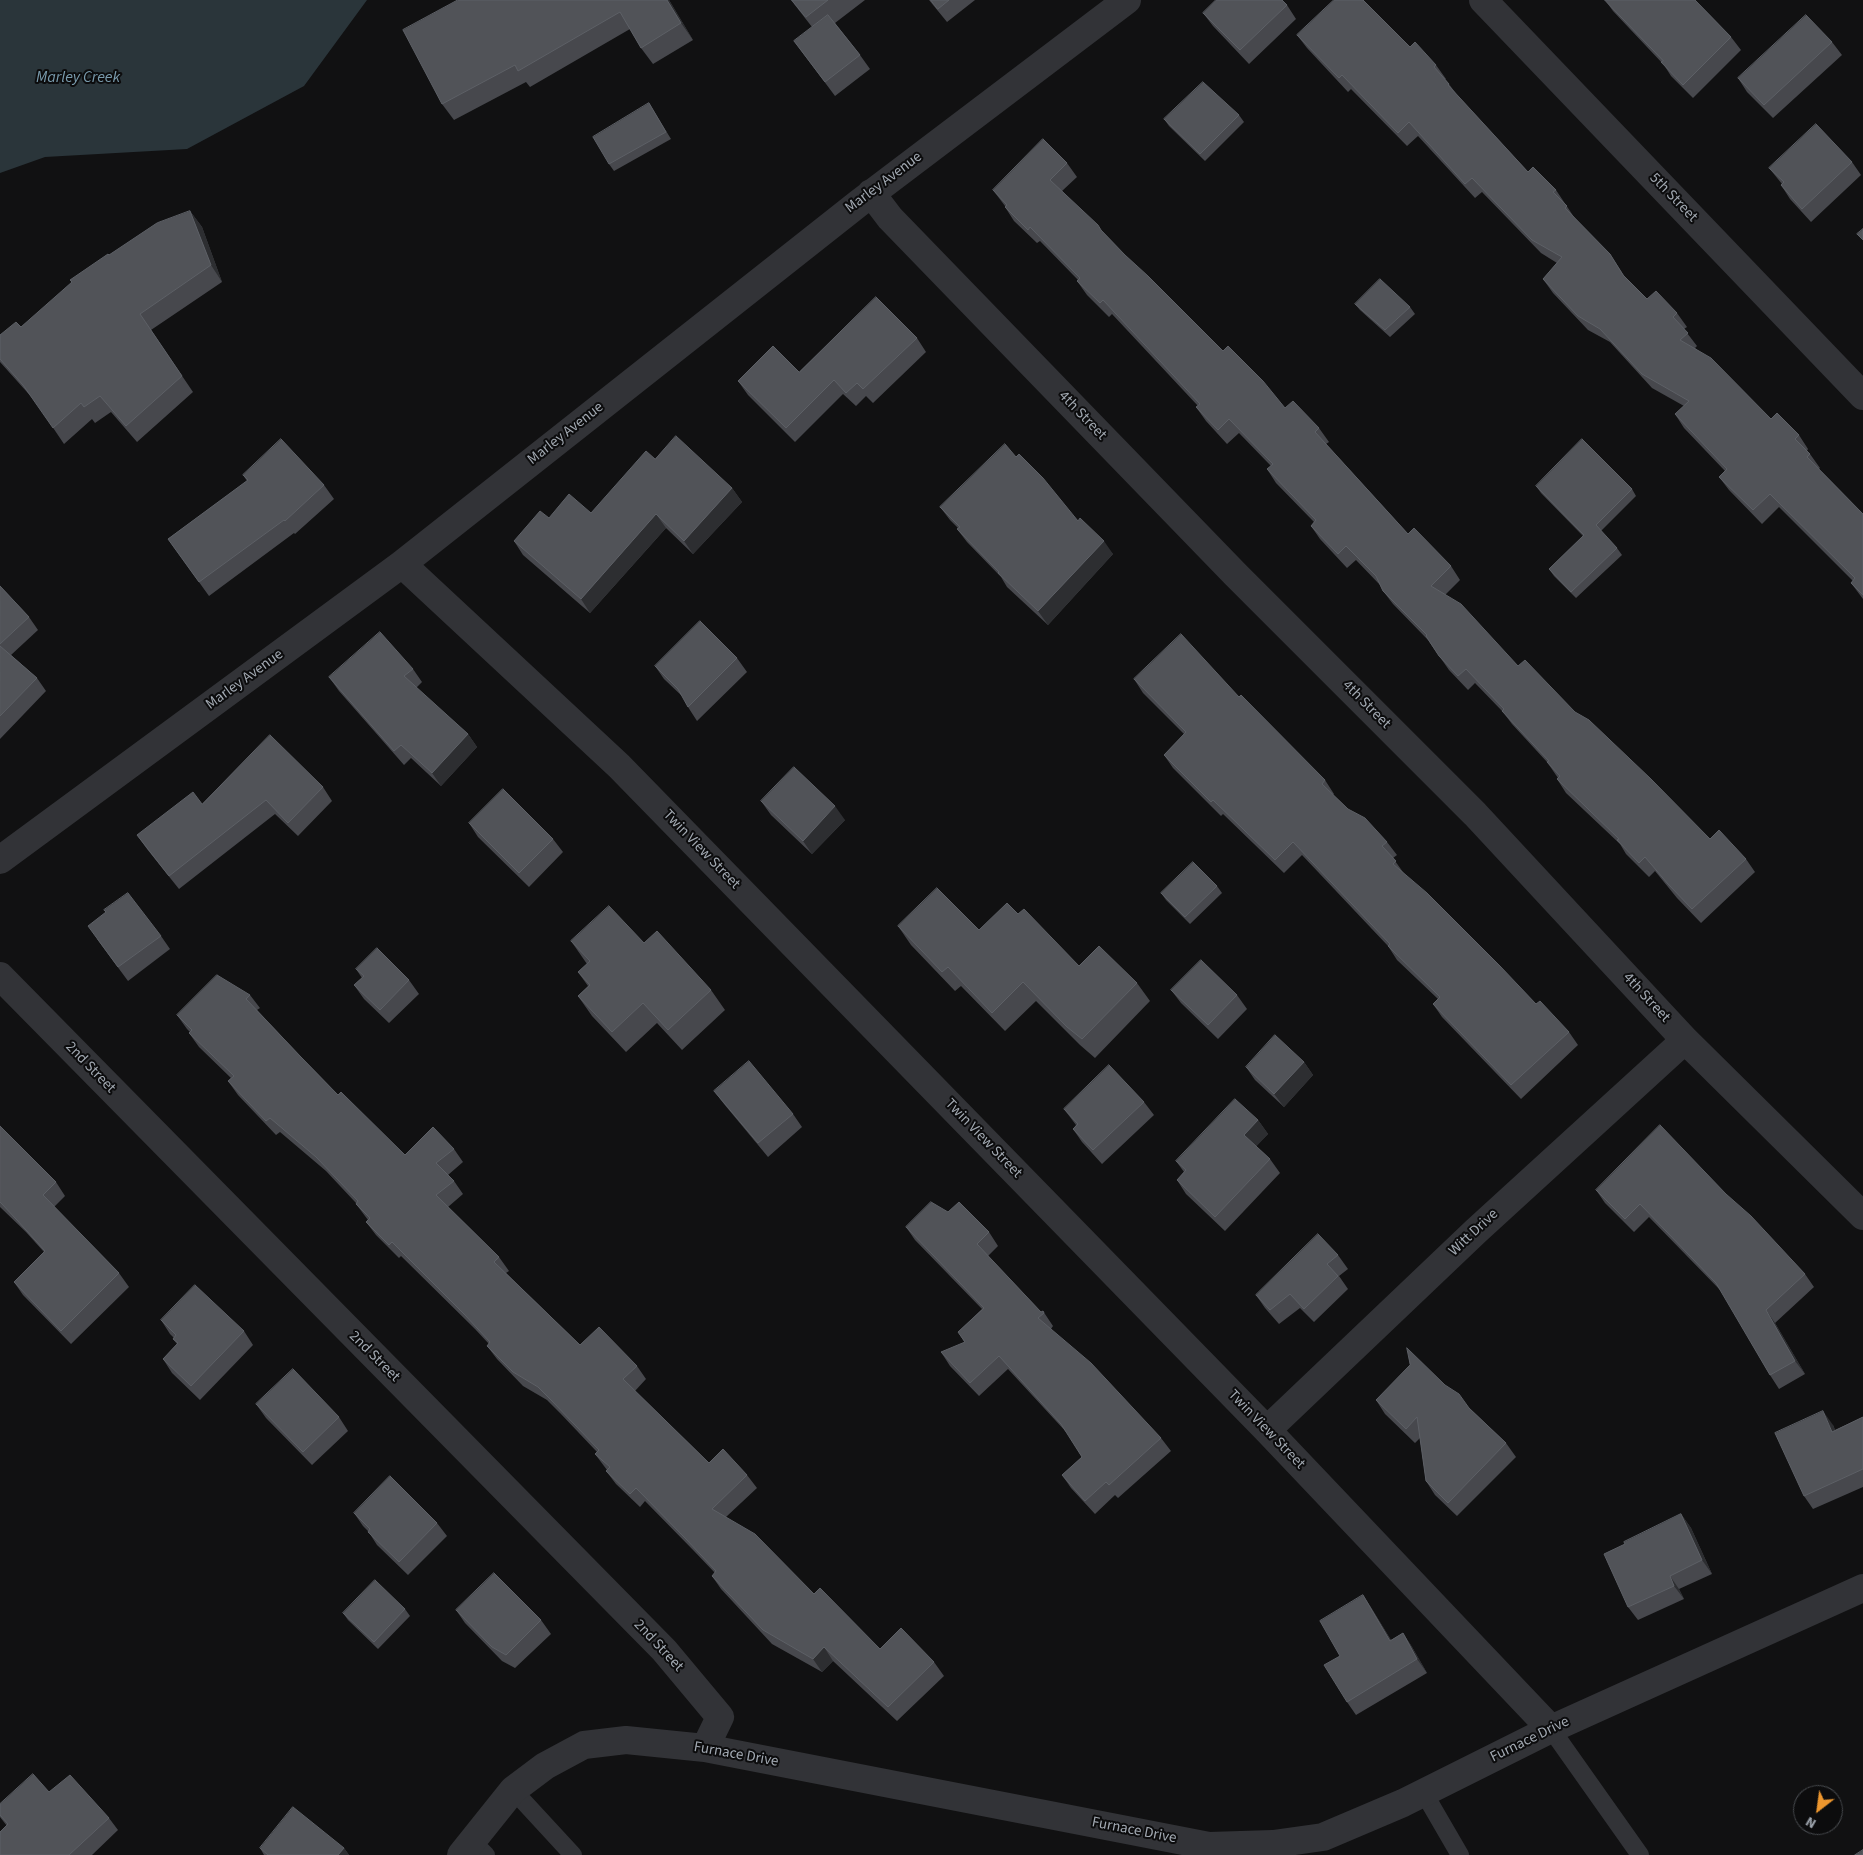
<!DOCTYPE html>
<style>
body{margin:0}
#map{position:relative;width:1863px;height:1855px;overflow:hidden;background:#111112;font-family:"Source Sans 3",sans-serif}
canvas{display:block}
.north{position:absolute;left:1793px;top:1785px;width:50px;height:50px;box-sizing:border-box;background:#0c0c0d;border:1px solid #484b4f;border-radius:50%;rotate:210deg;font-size:14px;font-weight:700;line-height:20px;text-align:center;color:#a2a9b2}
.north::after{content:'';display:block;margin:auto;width:18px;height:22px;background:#ec962e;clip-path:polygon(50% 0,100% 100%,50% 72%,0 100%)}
</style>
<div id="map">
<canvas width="1863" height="1855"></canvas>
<div class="north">N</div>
</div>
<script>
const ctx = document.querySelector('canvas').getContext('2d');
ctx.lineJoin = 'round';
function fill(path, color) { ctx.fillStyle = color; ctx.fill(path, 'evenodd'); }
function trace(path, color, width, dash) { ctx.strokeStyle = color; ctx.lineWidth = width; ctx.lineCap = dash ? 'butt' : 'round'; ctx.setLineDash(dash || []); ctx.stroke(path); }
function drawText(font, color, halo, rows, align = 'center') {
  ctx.font = font + ' "Source Sans 3",sans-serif'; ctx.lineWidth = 4; ctx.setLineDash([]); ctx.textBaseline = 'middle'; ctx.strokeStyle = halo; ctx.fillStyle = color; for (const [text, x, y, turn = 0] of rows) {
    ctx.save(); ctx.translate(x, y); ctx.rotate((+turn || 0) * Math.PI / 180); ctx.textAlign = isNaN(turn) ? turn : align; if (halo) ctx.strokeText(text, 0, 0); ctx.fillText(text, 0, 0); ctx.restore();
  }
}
const water = new Path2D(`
 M0,0h367l-63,86 -117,63 -142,8 -45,16z`);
const lane = new Path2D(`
 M1551,1729l89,126
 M513,1790l60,65
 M1424,1793l36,62
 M472,1841l14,14`);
const street = new Path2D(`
 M1483,0l380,396
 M871,193l19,25 346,357 239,239 210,226 178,176
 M402,564l217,202 648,664 284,299
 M0,860l402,-296 457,-361 268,-203
 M0,976l664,674 56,67 -15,31
 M1267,1430l209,-199 209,-191
 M461,1855l52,-65 32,-24 39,-21 42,-5 79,8 504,98 64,-2 50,-7 80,-34 148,-74 312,-141`);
const wall = new Path2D(`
 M458,0h211l24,40 -40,24 -12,-16 -11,-19 -100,58 -4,-5 -72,38 -12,-16z
 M791,0h74l-30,23 25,32 10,14 -35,27 -41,-55 18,-14z
 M929,0h46l-28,22z
 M1605,0h90l36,37 10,13 -48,48 -22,-22 -7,-11 -51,-54z
 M1287,5l9,14 -47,45 -36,-38 -10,-13z
 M1297,35l113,12 26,18 10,14h-1l4,5 8,11 71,77 28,18 20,30 34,34 15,23 22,22 30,14 10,14 -3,2 13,17 -2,2 76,71 28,16 9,14 -1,2 3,3 10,14 -1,1 44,45v85l-12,-16 2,-2 -74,-74 -17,17 -33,-34 -10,-13 6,-6 -41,-43 -9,-14 9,-8 -32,-18 -42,-46 -22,-12 -35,-37 -10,-14 14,-16 -16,-10 -59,-61 -7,6 -57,-62 -11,10 -56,-57 -3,3 -41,-44z
 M1832,42l10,13 -69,63 -26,-26 -9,-14z
 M649,103l22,36 -57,32 -5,-7z
 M1239,115l5,7 -39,39 -36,-35 -5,-7z
 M1852,162l9,13 -50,47 -21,-23 -9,-14 1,-1 -13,-16z
 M1067,163l10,14 -15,14 63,64 98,96 62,57 34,20 10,14 -3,2 82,90 43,32 9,14 -15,15 73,71 57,46 135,127 36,20 9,13 -54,51 -24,-25 -22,-27 -6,6 -23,-23 -6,-10 -54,-51 -9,-14 1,-1 -11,-16 -35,-38 -9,-12 -28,-29 -7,7 -19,-20 -21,-30 -35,-36 -10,-13 -3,-6 -24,-25 -9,8 -27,-29 -9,-13 3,-4 -38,-39 -9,-14 4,-3 -32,-33 -12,11 -21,-23 -10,-14 2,-1 -86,-92 -3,3 -22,-22 -10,-14 1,-1 -38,-39 -3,2 -23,-22 -9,-14v-1l-12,-16z
 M190,211l12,16 20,55 -71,48 42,62 -56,50 -26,-30 -16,11 -3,-4 -28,25 -29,-43 -35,-39v-27l21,-8 88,-72z
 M1355,304l55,3 5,7 -25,23 -30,-27z
 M917,338l9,14 -53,51 -7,-7 -10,10 -13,-12 -48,48 -47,-47 -10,-14 61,-9z
 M1016,457l62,64 35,33 -65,71 -41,-38 -6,-10 -34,-35 -10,-13 1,-1 -8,-8 -10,-13z
 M655,459l77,29 10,14 -49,52 -27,-26 -76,85 -67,-58 -9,-14 35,-23 42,-5z
 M243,475l81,10 10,14 -39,35 -1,-1 -85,63 -41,-57 79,-58z
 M1536,486l96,3 4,7 -35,35 16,17 5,7 -46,43 -22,-22 -5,-7 34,-33 -42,-43z
 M0,586l29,31 9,13 -27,25 26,23 9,13 -46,48z
 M737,658l10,14 -50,49 -9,-14 -5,-10 -19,-18 -9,-13z
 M413,669l9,13 -6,6 52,46 9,13 -36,39 -30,-28 -7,7 -65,-74 -10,-14z
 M1134,679l105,18 86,83 9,14 -1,1 15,14 39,33 10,13 -4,3 12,17 131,129 33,28 9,13 -57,54 -79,-82 -9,-13 5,-5 -41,-39 -9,-14 -86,-91 -18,18 -61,-59 -2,2 -48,-48 -9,-13 20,-21 -41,-41z
 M323,787l9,14 -34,35 -23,-22 -96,75 -32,-40 -10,-14 65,-31z
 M761,801l84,19 -33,34 -41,-39z
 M469,823l84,16 10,13 -34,35 -51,-50z
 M1217,886l5,7 -32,31 -24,-24 -5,-7z
 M1018,914l61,52 58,17 13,18 -55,57 -15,-13 -44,-44 -31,30 -44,-45 -6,5 -44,-46 -13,-19 81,4z
 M161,936l9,13 -42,32 -31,-42z
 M571,941l73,2 67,47 14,20 -43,40 -25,-27 -31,29 -34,-36 -14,-20 10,-10 -10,-14 9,-8z
 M356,969l53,11 10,14 -30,29 -25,-24 -10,-14 8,-7z
 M1171,990l66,5 10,14 -29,30 -37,-36z
 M250,995l10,13 -3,2 44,47 37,38 67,60 49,-6 9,13 -15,13 6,6 9,13 -15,13 51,50 10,14 -3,2 74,72 57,21 9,13 -11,12 74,72 38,12 10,13 -31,29 88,77 66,55 54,13 10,14 -47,45 -64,-60 -11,11 -50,-28 -51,-55 -9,-13 3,-3 -21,-22 -49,-50 -5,6 -24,-23 -10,-13 1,-1 -12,-16 2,-2 -37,-39 -13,-13 -24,-14 -26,-27 -10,-13 2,-2 -14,-15 -74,-73 -2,2 -23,-23 -10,-13 2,-2 -12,-16v-1l-30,-32 -46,-39 -4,3 -38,-40 -10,-14 3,-3 -32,-31 -10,-14 1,-1 -3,-3 -10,-14z
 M1304,1062l9,13 -29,32 -29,-27 -9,-13z
 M714,1091l79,23 9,13 -34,30 -44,-53z
 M1144,1102l10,13 -52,49 -20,-22 -9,-13 3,-4 -12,-16z
 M1258,1120l10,14 -12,12 14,13 10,14 -55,58 -39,-37 -9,-14 7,-8 -8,-11z
 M0,1126l56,56 9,14 -11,11 65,66 10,14 -58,57 -48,-49 -9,-13 30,-30 -18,-20 -26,-25z
 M1596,1190l130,4 79,80 9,13 -39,36 30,51 -26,15 -9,-14 -48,-83 -73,-75 -15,15 -29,-29z
 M948,1212l41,20 9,14 -10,10 53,56 2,-1 10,15 -2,3 110,109 10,13 -53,47 -3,-3 -20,19 -24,-26 -9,-13 20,-18 -14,-23 -60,-65 -29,27 -29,-30 -9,-14 24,-9 -7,-11 24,-23 -67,-69 -9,-13z
 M1338,1255l10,14 -9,7 9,13 -34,33 -14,-14 -21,16 -14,-16 -9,-13z
 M161,1320l83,11 9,14 -53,55 -28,-27 -9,-14 14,-15 -4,-5 1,-1 -4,-4z
 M1445,1385l61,58 10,14 -59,59 -22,-21 -9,-14 -6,-43 -5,5 -30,-29 -9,-14z
 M256,1404l83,13 9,14 -36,34 -46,-47z
 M1863,1417v70l-50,22 -9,-13 29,-71 2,5z
 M354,1513l83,10 10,13 -39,39 -31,-30 -9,-14 -5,-5z
 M1681,1514l10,14 21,46 -33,15 5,10 -46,21 -10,-13 -3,-63z
 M1363,1595l9,14 19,31 12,-7 9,14 15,26 -71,42 -9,-13 -7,-46z
 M405,1609l5,7 -32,33 -30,-29 -5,-7z
 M456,1610l85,10 10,14 -36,34 -13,-7 -37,-38z
 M49,1792l60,26 9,12 -26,25h-92l7,-29 -7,-9v-13z
 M260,1848h84l5,7h-85z`);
const shadedWall = new Path2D(`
 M667,0h2l24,40 -12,-17z
 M190,211l12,16 20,55 -11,-17z
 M732,488l10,14 -49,52 -9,-13z
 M656,514l10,14 -76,85 -9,-14z
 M1104,541l9,13 -65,71 -10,-14z
 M468,734l9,13 -36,39 -9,-13z
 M835,806l10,14 -33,34 -9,-13z
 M1304,1062l9,13 -29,32 -10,-13z
 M1258,1120l10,14 -14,15 -10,-14z
 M1766,1310l9,13 30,51 -10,-13z
 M1823,1411l10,14 9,20 -10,-13z
 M1681,1514l10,14 21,46 -10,-14z
 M1670,1576l9,13 5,10 -10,-13z
 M1363,1595l9,14 27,45 -9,-13z
 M1403,1633l9,14 15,26 -10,-14z
 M824,1647l9,14 -11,11 -9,-13z
 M344,1848l5,7h-11z`);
const building = new Path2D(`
 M458,0h209l14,23 -40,25 -21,-36 -102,59 -3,-6 -73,39 -39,-74z
 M792,0h36l-22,17z
 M931,0h18l-11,9z
 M1216,0h66l5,5 -47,45 -37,-37z
 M1334,0h29l47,47 5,-5 21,23 -2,2 15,17 -1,1 80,87 5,-5 23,23 -3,2 14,14 -2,2 45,46 13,21 24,24 9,-8 21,22 -4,4 15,16 -8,7 31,18 60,61 6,-6 22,22 -4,4 15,15 -3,3 56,57v81l-12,-12 4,-5 -85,-84 -17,16 -34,-33 8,-8 -52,-55 14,-13 -47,-27 -42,-45 -22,-13 -35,-37 19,-22 -30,-17 -60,-62 -7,6 -56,-62 -11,11 -56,-58 -3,3 -42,-43z
 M1605,0h90l36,37 -48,48 -22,-23 2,-1z
 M828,15l32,40 -35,27 -31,-41z
 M1806,15l26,27 -68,63 -26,-27z
 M1203,82l36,33 -39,39 -36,-35z
 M649,103l17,29 -57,32 -16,-27z
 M1816,124l36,38 -50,47 -21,-24 3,-3 -15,-14z
 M1043,139l24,24 -17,17 48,45 3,5 24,25 23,21 75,75 5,-5 35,35 22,27 8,-7 26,27 -4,4 93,102 6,-6 37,38 -20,20 30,18 57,62 7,-6 50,52 14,8 62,59 59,60 9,-9 27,29 -54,50 -24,-25 -23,-27 -6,6 -22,-23 2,-1 -62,-60 3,-3 -13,-14 2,-1 -47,-50 2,-2 -38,-40 -8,7 -19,-20 -13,-20 1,-1 -44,-44 -7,-15 -30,-30 -8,8 -27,-28 5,-6 -49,-51 6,-5 -44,-45 -11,11 -22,-23 4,-3 -97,-104 -3,3 -23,-22 3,-3 -50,-51 -2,3 -23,-23 2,-2 -14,-15z
 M190,211l21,54 -71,49 42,62 -56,50 -26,-30 -16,11 -3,-4 -28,25 -30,-43 -23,-26v-24l16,-13 5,5 51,-45 -2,-2 38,-26 1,1 48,-32z
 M1863,229v11l-6,-6z
 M1380,279l30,28 -25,23 -30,-26z
 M876,297l41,41 -54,51 -6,-6 -11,10 -12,-13 -48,48 -48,-47 35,-35 26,26z
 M676,436l56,52 -48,53 -28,-27 -75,85 -67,-58 26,-30 9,7 20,-24 22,19 55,-62 9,8z
 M281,439l43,46 -39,36 -1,-1 -85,62 -31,-43 80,-59 -5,-5z
 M1582,439l50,50 -36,36 21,23 -46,44 -22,-23 35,-34 -48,-49z
 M1005,444l11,13 3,-3 24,24 35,43 2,-3 24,23 -66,70 -40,-38 1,-1 -42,-43 3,-2 -20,-20z
 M0,586l29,31 -29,27z
 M700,621l37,37 -49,49 -10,-18 -23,-23z
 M380,632l33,37 -9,7 64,58 -36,39 -31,-28 -7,6 -65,-74z
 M1181,634l58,63 2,-2 84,85 -3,4 26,25 17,9 22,24 -5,4 14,15 -3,3 34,29 73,73 36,38 4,-3 29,31 -58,53 -78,-81 7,-7 -52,-51 2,-2 -97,-102 -18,18 -62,-60 -2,2 -47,-47 22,-23 -52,-53z
 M0,646l37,32 -37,38z
 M270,735l53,52 -35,36 -22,-23 -97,76 -32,-41 56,-43 9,12z
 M794,767l41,39 -32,35 -42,-40z
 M503,789l50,50 -34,34 -50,-50z
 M1193,862l24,24 -32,31 -24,-24z
 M937,888l42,42 28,-27 11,11 6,-5 55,57 20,-20 38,37 -55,56 -15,-12 -44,-45 -31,31 -44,-46 -6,5 -44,-46z
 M128,893l33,43 -43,31 -30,-41 18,-14 -2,-2z
 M609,906l35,37 13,-12 54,59 -43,40 -25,-27 -31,29 -34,-36 12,-11 -12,-13 12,-11 -19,-20z
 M377,948l32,32 -29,30 -26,-25 10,-9 -8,-7z
 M1201,960l36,35 -29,30 -37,-35z
 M217,975l33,20 -4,4 55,58 37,38 3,-3 64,63 28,-28 21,22 -18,14 18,18 -18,14 63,62 -5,5 86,83 19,-18 38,39 -14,13 86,84 14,-14 24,26 -35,34 43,25 59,60 6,-6 60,61 21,-21 33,34 -46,45 -64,-60 -11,12 -50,-29 -51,-54 4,-5 -31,-33 -49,-50 -6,6 -24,-23 4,-4 -15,-13 4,-4 -48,-50 -13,-13 -25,-15 -26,-26 3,-4 -25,-27 -73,-73 -3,3 -23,-23 4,-4 -14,-14 2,-3 -42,-44 -46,-39 -4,3 -38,-40 6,-5 -45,-43 3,-3 -15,-15z
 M1275,1035l29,27 -30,32 -28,-27z
 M749,1061l44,53 -35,29 -44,-52z
 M1109,1065l35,37 -51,48 -20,-21 5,-5 -14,-15z
 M1235,1099l23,21 -14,15 26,24 -55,58 -38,-37 9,-10 -10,-9z
 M1660,1125l66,69 25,22 54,58 -39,36 29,51 -25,14 -54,-92 -76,-79 -15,15 -29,-29z
 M0,1126l56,56 -13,13 76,78 -58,58 -47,-49 31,-31 -29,-32 -16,-17z
 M931,1202l17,10 11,-10 30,30 -12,12 64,68 2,-1 1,2 -6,5 53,45 70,75 -52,47 -3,-3 -21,19 -23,-26 20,-18 -21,-33 -62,-68 -29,27 -29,-31 24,-10 -7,-10 26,-24 -78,-81z
 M1318,1234l20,21 -11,9 11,12 -34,33 -14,-15 -20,16 -14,-15z
 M195,1285l49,46 -53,55 -28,-27 15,-16 -5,-4 3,-4 -15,-15z
 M1407,1348l38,37 14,9 10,14 37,35 -58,60 -22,-22 -9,-64 -11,12 -30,-29 34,-35z
 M293,1369l46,48 -36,35 -47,-48z
 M1823,1411l9,21 31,-15v52l-59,27 -29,-63z
 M390,1476l47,47 -38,39 -31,-30 2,-3 -16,-16z
 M1681,1514l21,46 -32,16 4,10 -46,21 -24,-53 21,-10 -1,-2z
 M494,1573l47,47 -35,35 -14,-8 -36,-37z
 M375,1580l30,29 -31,33 -31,-29z
 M1363,1595l27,46 13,-8 14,26 -70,43 -23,-37 16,-9 -20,-35z
 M33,1774l16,18 21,-17 39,43 -40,37h-69v-23l8,-8 -8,-9v-11z
 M293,1807l51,41 -6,7h-70l-8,-7z
 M1863,1850v5h-8z`);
const streetNames = [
 ["Marley Avenue",884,183,-37],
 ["5th Street",1673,198,46],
 ["4th Street",1082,416,46],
 ["Marley Avenue",566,434,-38],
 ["Marley Avenue",245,680,-36],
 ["4th Street",1366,705,45],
 ["Twin View Street",701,850,46],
 ["4th Street",1646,998,47],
 ["2nd Street",90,1068,46],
 ["Twin View Street",983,1139,46],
 ["Witt Drive",1474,1233,-43],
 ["2nd Street",374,1357,45],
 ["Twin View Street",1266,1430,46],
 ["2nd Street",658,1646,47],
 ["Furnace Drive",1530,1740,-26],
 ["Furnace Drive",736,1755,10],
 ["Furnace Drive",1134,1831,11]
];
const waterNames = [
 ["Marley Creek",78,78]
];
fill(water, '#2a353a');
trace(lane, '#323337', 18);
trace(street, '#323337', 28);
fill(wall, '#47484d');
fill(shadedWall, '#2d2e31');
fill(building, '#515358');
trace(building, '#5d6066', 1);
drawText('15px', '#a2a9b2', '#0c0c0d', streetNames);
drawText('italic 16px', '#799bad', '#0c0c0d', waterNames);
</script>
